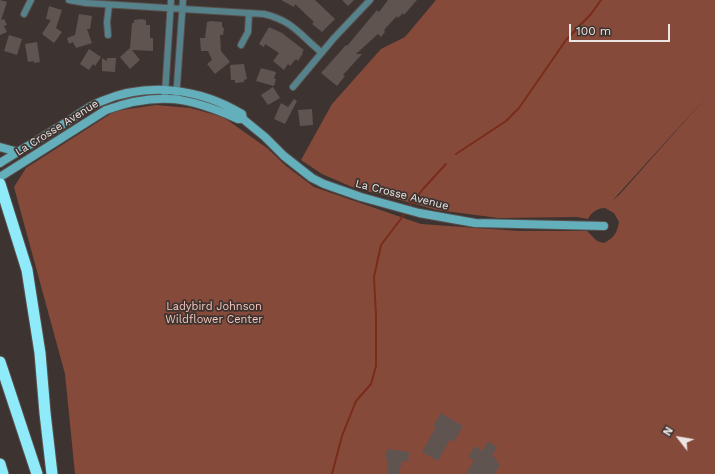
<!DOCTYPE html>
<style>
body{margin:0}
#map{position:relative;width:715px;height:474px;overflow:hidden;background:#3d3330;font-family:"Work Sans",sans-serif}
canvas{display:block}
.north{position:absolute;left:659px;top:418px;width:40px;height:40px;-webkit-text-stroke:3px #3d3330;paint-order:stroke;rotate:301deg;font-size:11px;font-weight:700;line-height:16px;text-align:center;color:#ece5e3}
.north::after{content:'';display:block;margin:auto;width:14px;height:18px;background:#ece5e3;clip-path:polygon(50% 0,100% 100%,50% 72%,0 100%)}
.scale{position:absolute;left:569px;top:24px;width:101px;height:18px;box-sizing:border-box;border:2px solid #ece5e3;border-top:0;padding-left:5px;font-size:12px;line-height:14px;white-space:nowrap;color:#ece5e3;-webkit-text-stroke:3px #3d3330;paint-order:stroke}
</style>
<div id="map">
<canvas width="715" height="474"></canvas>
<div class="north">N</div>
<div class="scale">100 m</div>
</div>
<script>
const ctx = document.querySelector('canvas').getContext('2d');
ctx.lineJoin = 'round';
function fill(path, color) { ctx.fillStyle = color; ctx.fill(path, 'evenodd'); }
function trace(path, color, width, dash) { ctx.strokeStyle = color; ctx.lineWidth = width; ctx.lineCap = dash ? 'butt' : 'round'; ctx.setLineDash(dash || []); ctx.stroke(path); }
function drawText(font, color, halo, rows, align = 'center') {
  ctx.font = font + ' "Work Sans",sans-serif'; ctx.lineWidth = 3.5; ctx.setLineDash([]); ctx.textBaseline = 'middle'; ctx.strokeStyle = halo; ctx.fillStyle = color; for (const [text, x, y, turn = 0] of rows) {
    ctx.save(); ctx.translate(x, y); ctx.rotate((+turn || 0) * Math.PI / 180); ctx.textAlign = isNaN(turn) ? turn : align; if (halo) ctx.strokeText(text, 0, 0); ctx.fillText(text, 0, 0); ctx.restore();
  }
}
const green = new Path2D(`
 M436,0h279v474h-640l-10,-100 -51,-187 12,-19 89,-57 41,-6 34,3 33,9 44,31 19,18 28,21 107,37 98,7h68l10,10 7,2c10,-5 13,-10 15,-21l-5,-9 -9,-5c-8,0 -13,4 -17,11l-11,-2 -78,1 -62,-8 -85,-23 -30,-13 -21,-14 31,-56 49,-55 24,-12zM709,94l-89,100 -8,7z`);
const stream = new Path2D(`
 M456,154l50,-33 13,-13 47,-68 25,-26 10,-14
 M409,207l14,-18 23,-25
 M332,474l10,-38 14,-35 15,-17 5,-18v-50l-2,-39 7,-32 25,-33`);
const building = new Path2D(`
 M0,0l7,2 -6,18 3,-1 3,6 -3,1 3,6 -7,3z
 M281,0h34l20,19 -13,13 -10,-8 2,-2 -19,-18 -1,3z
 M342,0h12l-6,6z
 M388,0h29l-13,15 -1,-2 -5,5 -1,-2 -13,14 1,2 -4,5 -3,-3 -22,20h6l-19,21 2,1 -8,10 -16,-13 25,-28 1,1 30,-36 2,2z
 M49,6l13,4 -6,18 6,4 -8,11 -12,-9 9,-14 -5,-1z
 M79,14l13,2 -2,13h-3l5,14 -16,5 -3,-6 -4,2 -2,-6 8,-3z
 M141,19l5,1v5h4v13h3v13l-21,-1 8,10 -10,9 -10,-12 10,-9 2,-25h2v-3z
 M211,21l11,1v5l2,1 -1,7h-3l1,16 9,11 -15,12 -8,-10 5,-4 -4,-9h-7l-1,-13h5l2,-16z
 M269,27l13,6 22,17 -2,2 1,1 -5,8 -2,-2 -6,7 -2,-2 -4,6 -11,-9 6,-8 -14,-9 -1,3 -5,-3z
 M9,35l13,4 -5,16 -13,-4z
 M37,42l3,20 -6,1v-2l-6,1 -3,-18z
 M89,49l12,8 -6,9 -2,-2 -4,6 -9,-6z
 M102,58l5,3v-3h9l-1,14 -13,-1z
 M244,64l3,15 -3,1v2l-9,1v-3h-4l-1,-15z
 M261,68l15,4 -2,7h2l-2,7 -18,-5z
 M273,87l7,11 -12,7 -7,-10z
 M294,99l3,2 -12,23 -11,-5 7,-16 7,4z
 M312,109l1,16 -13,1 -2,-16z
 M441,413l22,13 -9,16 -4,-3 -12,22 -16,-9 14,-25 -3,-1z
 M488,441l9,6 -5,9 5,3 -1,2 4,3 -5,10h-29l8,-14 -6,-3 7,-11 7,5z
 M388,449l21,3 -1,10 -6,-1v6h-2l-1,7h-12l1,-15h-2l-1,-5z`);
const street = new Path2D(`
 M69,0l17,3 178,11c29,7 35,20 57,38
 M24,14l7,-14
 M108,35l-1,-13 2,-17
 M241,45l7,-13 1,-19
 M293,87l41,-49 36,-38
 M165,94l6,-94
 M176,99l7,-99`);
const secondary = new Path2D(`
 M0,147l18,5
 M0,163c21,-13 43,-26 65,-40 12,-7 23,-17 37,-22 46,-19 97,-13 140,13l1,5
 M0,177l106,-67c52,-19 83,-13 132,9h5l22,18 19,19 28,22 12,6 37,13 58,16 56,10 129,3`);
const highway = new Path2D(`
 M0,184l27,86 13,83 5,60 7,61
 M0,362l37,112
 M0,464l3,10`);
const streetNames = [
 ["La Crosse Avenue",57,128,-32],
 ["La Crosse Avenue",402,195,14]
];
const parkNames = [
 ["Ladybird Johnson",214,307],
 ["Wildflower Center",214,320]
];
fill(green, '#864a3b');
trace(stream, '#7a2c19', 2);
fill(building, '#605451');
trace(street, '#594f4d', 8);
trace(secondary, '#594f4d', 10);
trace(highway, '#594f4d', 13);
trace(street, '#56838b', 6);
trace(secondary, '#63afbb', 8);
trace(highway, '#8febfa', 11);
drawText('11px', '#ece5e3', '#3d3330', streetNames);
drawText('11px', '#f9c9bd', '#3d3330', parkNames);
</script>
